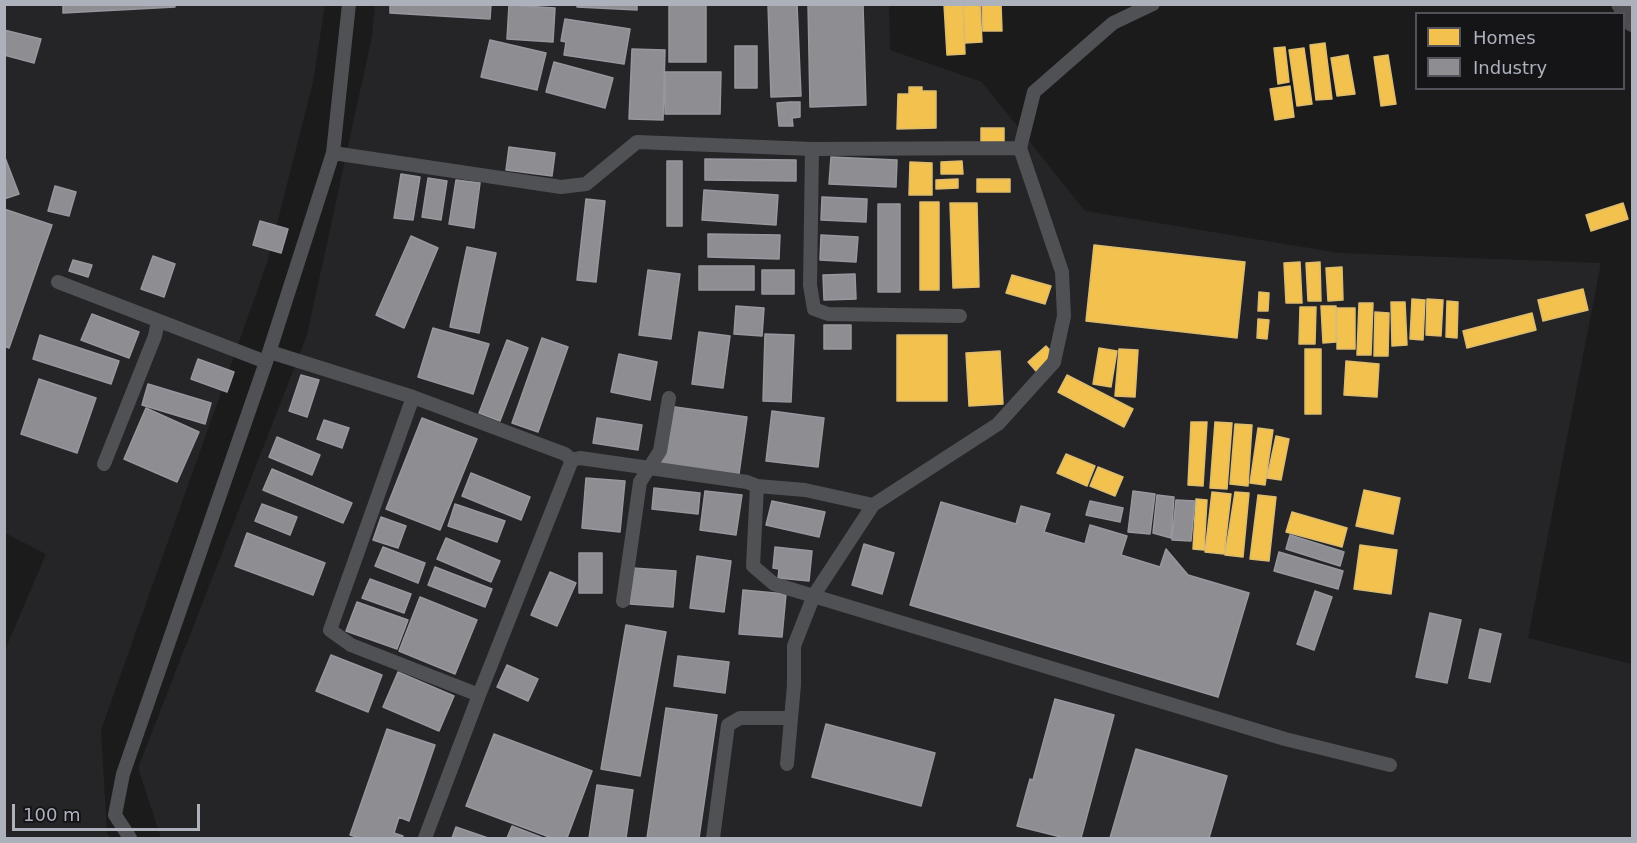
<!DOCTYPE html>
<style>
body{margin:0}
#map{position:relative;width:1637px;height:843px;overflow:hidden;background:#1b1b1c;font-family:"DejaVu Sans",sans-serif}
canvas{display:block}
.frame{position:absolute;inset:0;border:6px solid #adb1bc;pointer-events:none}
.legend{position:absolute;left:1415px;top:12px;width:210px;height:78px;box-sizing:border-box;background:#151518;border:2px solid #52535a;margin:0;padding:8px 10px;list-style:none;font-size:18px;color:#adb1bc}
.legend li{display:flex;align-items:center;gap:12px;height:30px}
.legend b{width:30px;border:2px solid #52535a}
.scale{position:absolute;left:12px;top:804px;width:188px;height:27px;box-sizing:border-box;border:3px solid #adb1bc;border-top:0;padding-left:8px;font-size:18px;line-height:21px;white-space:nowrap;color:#adb1bc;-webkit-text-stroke:4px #151518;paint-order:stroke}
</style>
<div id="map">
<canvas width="1637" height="843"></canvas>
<div class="frame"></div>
<ul class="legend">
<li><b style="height:16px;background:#f2c14e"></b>Homes</li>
<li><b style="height:16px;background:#8d8d92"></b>Industry</li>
</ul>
<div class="scale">100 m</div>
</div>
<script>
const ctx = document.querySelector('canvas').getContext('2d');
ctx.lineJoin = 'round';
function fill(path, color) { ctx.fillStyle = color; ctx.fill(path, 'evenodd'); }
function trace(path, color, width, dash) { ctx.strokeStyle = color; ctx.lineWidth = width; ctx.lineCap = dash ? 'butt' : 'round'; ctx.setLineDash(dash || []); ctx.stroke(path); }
const built = new Path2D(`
 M5,5h320l-12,77 -46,181 -166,467 6,103 3,5h-105v-188l41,-96 -41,-21z
 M375,5h514l1,45 92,32 103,129 255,42 261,10 -73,375 104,26v174h-1471l-23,-70 169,-433 65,-299z`);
const homes = new Path2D(`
 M944,4h19l2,50 -18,1z
 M963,4h17l2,38 -17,1z
 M982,4h19l1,27h-19z
 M1325,43l7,56 -16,1 -6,-55z
 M1285,47l4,35 -11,2 -4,-36z
 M1304,48l8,56 -15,2 -8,-56z
 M1348,55l7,39 -18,2 -6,-38z
 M1388,55l8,49 -15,2 -7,-49z
 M1290,86l4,31 -19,3 -5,-31z
 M909,87h13v4h14v37l-39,1 1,-35h11z
 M981,128h23v14l-23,1z
 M962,161l1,13h-22v-12z
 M910,162l22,1v32h-23z
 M958,179v9l-22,1v-9z
 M977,179h33v13h-33z
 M920,202h19v88h-19z
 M950,203h27l2,84 -26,1z
 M1623,203l5,16 -37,12 -5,-16z
 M1094,245l151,17 -8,76 -151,-17z
 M1300,262l2,41h-16l-2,-40z
 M1320,262l1,39h-13l-2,-38z
 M1342,267l1,33 -15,1 -2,-33z
 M1012,275l39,11 -6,18 -39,-11z
 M1583,289l5,21 -45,11 -5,-21z
 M1259,292l10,1 -1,18h-10z
 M1412,299l13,1 -2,40 -13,-1z
 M1427,299l16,1 -2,36 -15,-1z
 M1447,301l11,1 -1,36 -11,-1z
 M1391,302h14l2,43 -15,1z
 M1359,303h14l-2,52h-14z
 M1321,306h15v36l-13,1z
 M1300,307h16l-1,37h-16z
 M1337,308h18v41h-18z
 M1375,312l14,1 -1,43h-14z
 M1532,313l4,17 -69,18 -4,-17z
 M1258,319l11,1 -2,19 -10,-1z
 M897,335h50v66h-50z
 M1046,346l8,9 -18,16 -8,-9z
 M1099,348l18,3 -6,36 -18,-3z
 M1119,349l19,1 -3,47 -20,-1z
 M1305,349h16v65h-16z
 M1000,351l3,53 -34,2 -3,-53z
 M1346,361l33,3 -2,33 -33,-2z
 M1067,375l66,34 -9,18 -66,-35z
 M1191,422h16l-4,64 -15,-1z
 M1215,422l17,1 -5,66 -17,-1z
 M1235,424l17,1 -4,61 -18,-2z
 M1258,428l15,2 -8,55 -15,-2z
 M1276,436l13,3 -8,41 -14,-2z
 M1066,454l29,12 -8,20 -30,-13z
 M1098,467l25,10 -8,19 -25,-10z
 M1364,490l36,8 -7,36 -37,-8z
 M1212,492l19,2 -7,60 -19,-2z
 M1235,492l14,1 -6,64 -18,-2z
 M1258,495l18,2 -7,64 -19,-2z
 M1196,499l11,1 -3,50 -11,-1z
 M1292,512l55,16 -5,19 -56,-15z
 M1360,545l37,5 -6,44 -37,-5z`);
const industry = new Path2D(`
 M63,4h111l1,3 -112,6z
 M390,4h101l-1,15 -100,-6z
 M577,4h60v6l-60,-3z
 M669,4h37v58h-37z
 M768,4h29l4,92 -30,1z
 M808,4h55l3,101 -56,2z
 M509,5l46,3 -2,34 -46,-3z
 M565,19l65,10 -6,35 -60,-9 2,-13 -5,-1z
 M4,30l37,9 -7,24 -30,-8z
 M490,40l56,13 -9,37 -56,-13z
 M735,46h22v42h-22z
 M632,49l33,1 -2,70 -34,-1z
 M554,62l59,16 -8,30 -59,-16z
 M665,72h56l-1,42h-55z
 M790,102h10v15l-8,1 1,8h-14l-2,-23z
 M509,147l46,6 -3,23 -46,-6z
 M4,155l15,39 -15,5z
 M831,157l66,3 -1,27 -67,-3z
 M705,159l91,1v21l-91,-1z
 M667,161h15v65h-15z
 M401,174l19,3 -7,43 -19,-2z
 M428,178l19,3 -6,39 -19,-3z
 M456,180l24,3 -6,45 -25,-4z
 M55,186l21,6 -7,24 -21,-5z
 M704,190l74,5 -2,30 -74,-5z
 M822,197l45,2 -1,23 -45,-2z
 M586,199l19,2 -9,81 -19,-2z
 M878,204h22v88h-22z
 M4,209l48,16 -43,123 -5,-2z
 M260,221l28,8 -7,24 -28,-8z
 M708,234l72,1 -1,24 -71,-2z
 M821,235l37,2 -2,25 -36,-2z
 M411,236l27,12 -34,80 -28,-13z
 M467,247l29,6 -17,80 -29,-6z
 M153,256l22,8 -11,33 -23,-8z
 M73,260l19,5 -4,12 -19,-6z
 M699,266h55v24h-55z
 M648,270l32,4 -9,65 -32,-4z
 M762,270h32v24h-32z
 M855,274l1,25 -32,1 -1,-25z
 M736,306l28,2 -2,28 -28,-2z
 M92,314l47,18 -10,26 -48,-18z
 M824,325h27v24h-27z
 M433,328l56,16 -16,50 -55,-17z
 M699,332l31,4 -7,52 -31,-4z
 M765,334l29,1 -3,67 -28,-1z
 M40,335l79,26 -8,23 -78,-25z
 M542,338l26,9 -30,85 -26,-9z
 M507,340l21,8 -28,73 -21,-8z
 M619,354l38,8 -7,38 -39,-8z
 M198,359l36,13 -7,20 -36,-13z
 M301,375l18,5 -12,37 -18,-6z
 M39,379l57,19 -19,55 -56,-19z
 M148,384l63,19 -6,21 -63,-19z
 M668,406l79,11 -8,57 -79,-10z
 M146,408l53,24 -22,50 -53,-23z
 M772,411l52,7 -6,49 -52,-6z
 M422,418l55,21 -37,91 -54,-21z
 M597,418l45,7 -4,25 -45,-7z
 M324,420l25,8 -7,20 -25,-9z
 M277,437l43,18 -8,20 -43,-18z
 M272,469l80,34 -9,20 -80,-33z
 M471,473l59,24 -9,23 -59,-24z
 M586,478l39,3 -5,51 -38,-4z
 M654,488l46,5 -2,21 -46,-5z
 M705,491l37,4 -6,40 -36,-5z
 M1133,491l22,3 -5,40 -22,-2z
 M1157,495l17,2 -3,41 -18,-5z
 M1176,500l19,1 -4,40 -19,-1z
 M772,501l53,11 -6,25 -53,-12z
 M1090,501l33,7 -3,14 -34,-7z
 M941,502l75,22 5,-18 29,8 -6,18 41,12 5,-19 37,11 -6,19 39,12 6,-18 22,26 61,18 -31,104 -308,-92z
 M262,504l35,13 -7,18 -35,-14z
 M455,504l50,17 -8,21 -49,-16z
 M381,517l25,9 -8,22 -25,-8z
 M247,533l78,30 -12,32 -78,-29z
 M1290,535l54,17 -4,14 -54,-17z
 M446,538l54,23 -9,21 -54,-23z
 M864,544l30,9 -12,41 -30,-9z
 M383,547l42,16 -7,20 -43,-17z
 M775,547l37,4 -3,30 -31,-3 1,-9 -6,-1z
 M1279,552l64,19 -5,18 -64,-18z
 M579,553h23v40h-23z
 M697,556l34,5 -7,51 -34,-4z
 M435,567l57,22 -7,18 -57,-22z
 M633,568l43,3 -3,36 -43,-3z
 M550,572l26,11 -19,43 -26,-11z
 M370,579l41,15 -7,19 -42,-15z
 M743,590l43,4 -4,43 -43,-3z
 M1315,591l17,6 -18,53 -17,-6z
 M420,597l57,23 -22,54 -56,-23z
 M357,602l51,18 -11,29 -51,-18z
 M1430,613l31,7 -14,63 -31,-6z
 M626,625l40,7 -26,144 -39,-7z
 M1480,629l21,5 -11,48 -21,-4z
 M331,655l51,20 -14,37 -52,-21z
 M678,656l51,6 -4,31 -51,-7z
 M507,665l31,14 -10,22 -31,-14z
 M398,672l56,24 -15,35 -56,-24z
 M1055,699l59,16 -33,123h-16l-48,-12 13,-47 3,1z
 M666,708l51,7 -18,123h-52z
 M826,724l109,29 -14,53 -109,-29z
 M387,729l48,16 -26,76 -10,-4 -5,16 9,3 -1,2h-42l-10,-3z
 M494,734l98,37 -25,67h-15l-86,-32z
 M1136,749l91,27 -18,62h-99z
 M597,785l36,5 -7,48h-37z
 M512,826l31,12h-36z
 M456,827l32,11h-36z`);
const minor = new Path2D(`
 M812,149l-2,136 4,24 14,5 132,2
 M333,153l228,34 25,-3 51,-42 175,7 208,-1
 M58,282l208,80
 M270,352l143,45 152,57 7,6
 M413,397l-83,233 21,15 128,50
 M572,460l8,-2 167,24 10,4 48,4 68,15
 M104,464l51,-128 3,-15
 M757,486l-4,80 21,18 511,155 105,26
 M623,601l17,-119 20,-31 9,-53
 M787,764l7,-79v-39l20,-51 59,-90 125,-81 56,-62 10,-46 -2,-44 -42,-124 14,-56 79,-69 40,-19
 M130,838l-15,-23 8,-41 143,-412 67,-209 16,-149
 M425,838l54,-143 93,-235
 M713,838l15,-113 12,-7h51`);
const major = new Path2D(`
 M1620,4l12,19`);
fill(built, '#252528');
fill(homes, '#f2c14e');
trace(homes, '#ddbc6f', 1.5);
fill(industry, '#8d8d92');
trace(industry, '#97989f', 1.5);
trace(minor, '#4f5155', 14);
trace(major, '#4d4d50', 18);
</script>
